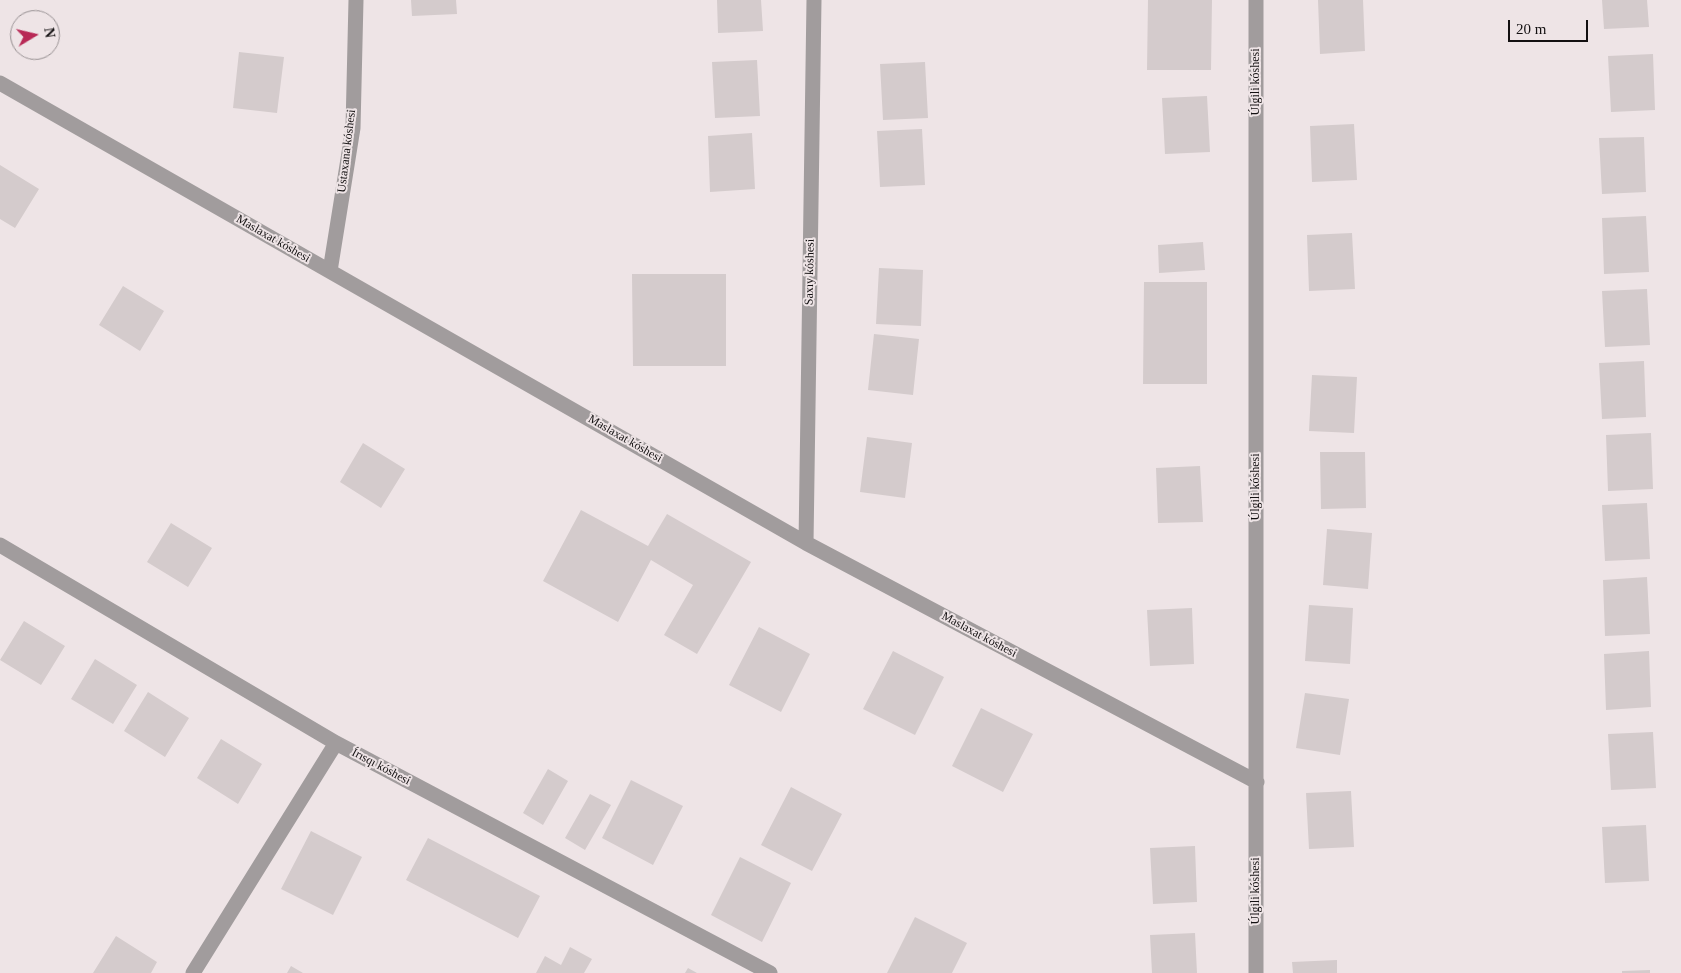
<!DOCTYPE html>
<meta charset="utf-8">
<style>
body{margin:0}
#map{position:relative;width:1681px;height:973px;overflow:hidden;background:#eee4e6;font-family:Georgia,serif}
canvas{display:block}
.north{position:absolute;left:10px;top:10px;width:50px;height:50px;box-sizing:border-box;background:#eee4e6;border:1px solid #968f91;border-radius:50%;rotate:81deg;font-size:14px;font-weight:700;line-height:20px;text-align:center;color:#131011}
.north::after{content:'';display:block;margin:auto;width:18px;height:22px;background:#b82956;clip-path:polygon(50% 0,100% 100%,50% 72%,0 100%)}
.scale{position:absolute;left:1508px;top:20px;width:80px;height:22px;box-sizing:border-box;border:2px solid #131011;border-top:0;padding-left:6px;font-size:15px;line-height:18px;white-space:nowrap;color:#131011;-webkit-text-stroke:4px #eee4e6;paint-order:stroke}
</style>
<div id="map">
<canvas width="1681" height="973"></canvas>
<div class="north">N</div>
<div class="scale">20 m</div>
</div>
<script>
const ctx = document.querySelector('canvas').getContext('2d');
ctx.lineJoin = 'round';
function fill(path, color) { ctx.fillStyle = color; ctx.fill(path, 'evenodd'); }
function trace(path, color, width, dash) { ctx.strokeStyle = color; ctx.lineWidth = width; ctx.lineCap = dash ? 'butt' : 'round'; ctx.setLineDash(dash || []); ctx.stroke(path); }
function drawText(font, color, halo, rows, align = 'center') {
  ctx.font = font + ' Georgia,serif'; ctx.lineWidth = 4; ctx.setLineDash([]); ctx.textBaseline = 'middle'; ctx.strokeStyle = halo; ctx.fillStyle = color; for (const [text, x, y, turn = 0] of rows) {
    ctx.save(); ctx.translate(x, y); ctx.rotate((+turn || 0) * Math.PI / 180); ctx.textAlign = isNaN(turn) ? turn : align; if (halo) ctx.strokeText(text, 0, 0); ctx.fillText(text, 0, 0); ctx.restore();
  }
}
const building = new Path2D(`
 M411,0h45l1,14 -45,2z
 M717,0h44l2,31 -45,2z
 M1148,0h64l-1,70h-64z
 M1318,0h45l2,51 -45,3z
 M1602,0h45l2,27 -45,2z
 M239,52l45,5 -7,56 -44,-5z
 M1653,54l2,56 -44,2 -3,-56z
 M757,60l3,56 -45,2 -3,-56z
 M925,62l3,56 -45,2 -3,-56z
 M1207,96l3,56 -45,2 -3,-56z
 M1354,124l3,56 -45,2 -2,-56z
 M922,129l3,56 -45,2 -3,-56z
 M752,133l3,56 -45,3 -2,-56z
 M1644,137l2,55 -44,2 -3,-56z
 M0,165l39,24 -24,39 -15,-9z
 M1646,216l3,56 -45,2 -2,-56z
 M1352,233l3,56 -46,2 -2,-56z
 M1203,242l2,28 -46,3 -1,-28z
 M879,268l44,2 -2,56 -45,-2z
 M632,274h94v92h-93z
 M1144,282h63v102h-64z
 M123,286l41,25 -24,40 -41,-26z
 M1647,289l3,56 -45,2 -3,-56z
 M874,334l45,5 -6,56 -45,-5z
 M1644,361l2,56 -44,2 -3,-56z
 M1312,375l45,2 -3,56 -45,-2z
 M1651,433l2,56 -45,2 -2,-56z
 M867,437l45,6 -7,55 -45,-6z
 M363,443l42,26 -24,39 -41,-26z
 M1320,452h45l1,56 -45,1z
 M1200,466l3,56 -45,1 -2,-55z
 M1647,503l3,56 -45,2 -3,-56z
 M581,510l67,36 19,-32 84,48 -54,92 -33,-19 29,-50 -42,-25 -33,62 -75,-41z
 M171,523l41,25 -24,39 -41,-25z
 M1327,529l45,4 -4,56 -45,-4z
 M1647,577l3,57 -45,2 -2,-56z
 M1309,605l44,3 -3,56 -45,-3z
 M1192,608l2,56 -44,2 -3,-56z
 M24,621l41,25 -24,39 -41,-25z
 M759,627l51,27 -29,58 -52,-27z
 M893,651l51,26 -29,58 -52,-26z
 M1649,651l2,56 -45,3 -2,-56z
 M95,659l42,26 -24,39 -42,-25z
 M148,692l41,26 -24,39 -41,-26z
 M1305,693l44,6 -9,56 -44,-7z
 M981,708l52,26 -30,58 -51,-26z
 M1653,732l3,56 -45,2 -3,-56z
 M221,739l41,25 -24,40 -41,-26z
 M548,769l20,12 -25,44 -20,-12z
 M631,780l52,26 -30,59 -51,-27z
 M791,787l51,27 -30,57 -51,-26z
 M1351,791l3,56 -45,2 -3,-56z
 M590,794l21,11 -26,45 -20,-12z
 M1646,825l3,56 -44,2 -3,-56z
 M311,831l51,26 -29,58 -52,-26z
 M428,838l112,58 -22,42 -112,-58z
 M1195,846l2,56 -44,2 -3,-56z
 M740,857l51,26 -29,59 -51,-27z
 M915,917l52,26 -15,30h-65z
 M1195,933l2,40h-45l-2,-38z
 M116,936l41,26 -6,11h-58z
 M570,947l22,12 -8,14h-48l9,-17 16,9z
 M1337,960v13h-44l-1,-11z
 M291,966l12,7h-16z
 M688,968l9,5h-12z
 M1650,970v3h-28v-2z`);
const minor = new Path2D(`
 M0,83l806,460 451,239
 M330,271l23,-143 3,-128
 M806,543l8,-543
 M0,545l336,198 434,230
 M193,973l143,-230
 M1256,973v-973`);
const streetNames = [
 ["Úlgili kóshesi",1256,82,-90],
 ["Ustaxana kóshesi",347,151,-83],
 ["Maslaxat kóshesi",273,239,30],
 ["Saxıy kóshesi",810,272,-89],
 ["Maslaxat kóshesi",625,439,30],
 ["Úlgili kóshesi",1256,487,-90],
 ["Maslaxat kóshesi",979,635,28],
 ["Írısqı kóshesi",381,767,28],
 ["Úlgili kóshesi",1256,891,-90]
];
fill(building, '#d4cbcc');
trace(minor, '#a19c9d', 15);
drawText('12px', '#131011', '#eee4e6', streetNames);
</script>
